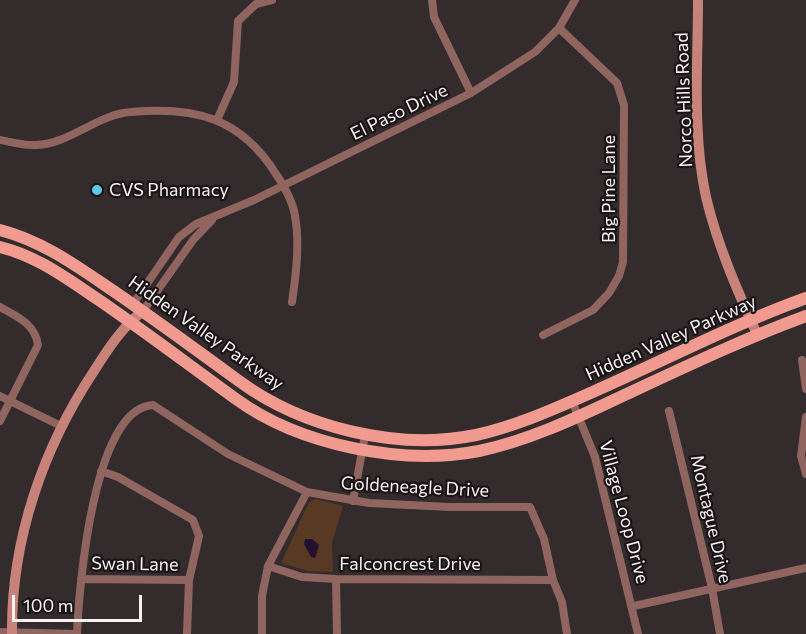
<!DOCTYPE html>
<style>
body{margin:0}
#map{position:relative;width:806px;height:634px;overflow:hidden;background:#342b2d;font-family:Commissioner,sans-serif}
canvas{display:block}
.scale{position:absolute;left:12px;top:595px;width:130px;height:27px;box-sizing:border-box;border:3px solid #f7f1f3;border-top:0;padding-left:8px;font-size:18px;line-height:21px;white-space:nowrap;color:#f7f1f3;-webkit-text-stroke:4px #191415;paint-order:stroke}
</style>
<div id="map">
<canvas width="806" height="634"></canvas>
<div class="scale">100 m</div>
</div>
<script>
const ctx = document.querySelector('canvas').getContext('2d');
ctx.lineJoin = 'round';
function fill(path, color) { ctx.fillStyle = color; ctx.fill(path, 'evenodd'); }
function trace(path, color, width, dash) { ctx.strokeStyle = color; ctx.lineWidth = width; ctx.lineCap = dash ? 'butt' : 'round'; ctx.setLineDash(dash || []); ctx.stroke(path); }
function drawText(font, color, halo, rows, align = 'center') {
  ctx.font = font + ' Commissioner,sans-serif'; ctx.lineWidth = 4.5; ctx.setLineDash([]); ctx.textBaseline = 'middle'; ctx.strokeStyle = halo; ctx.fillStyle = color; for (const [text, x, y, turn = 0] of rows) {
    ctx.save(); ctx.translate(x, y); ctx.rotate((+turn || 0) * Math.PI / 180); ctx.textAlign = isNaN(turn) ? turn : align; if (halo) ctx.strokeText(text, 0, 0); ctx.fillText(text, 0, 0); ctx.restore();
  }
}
const green = new Path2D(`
 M316,499l27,7 -11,37 1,29 -25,-1 -27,-8 28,-61z`);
const water = new Path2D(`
 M305,539h7l7,6 -4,13 -4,-1 -7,-13z`);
const street = new Path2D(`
 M432,0l2,17 37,76
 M217,120l17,-38 4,-61 18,-17 16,-4
 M0,140c11,2 25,6 36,5 34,-1 62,-31 95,-33 64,-6 110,6 145,62 8,12 17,28 19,42 5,27 1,59 -3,86
 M133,304l46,-67 17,-13 58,-24 217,-107 64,-41 24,-24 16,-28
 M0,307c18,10 35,17 38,38l-38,76
 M143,311l50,-71 19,-20
 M543,335l50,-25 16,-17 10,-17 4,-14 1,-157 -7,-22 -58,-55
 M802,360l4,29
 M0,396l61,30
 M572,401l23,56 43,177
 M669,411l43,177 8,46
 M806,417l-5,39 5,18
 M101,471l17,6 75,43 6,16 -10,44 -2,54
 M353,501l12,-66
 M268,566l34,11 34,2 217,1
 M81,579l108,1
 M336,579l1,55
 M634,606l172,-38
 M0,632l77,2
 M77,634c2,-46 16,-226 76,-229l75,49 79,38 62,11 80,4h81l14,32 9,41 9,22 5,32
 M262,634v-38l6,-30 39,-74`);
const secondary = new Path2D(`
 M698,0c0,65 -6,133 8,197 11,47 31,93 51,137
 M12,634c-1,-94 31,-186 82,-263 14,-22 28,-44 49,-60`);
const primary = new Path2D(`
 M0,230c43,11 78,37 115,62 42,29 83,59 124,89 64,47 159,70 237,54 41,-9 80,-27 119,-44 70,-31 139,-67 211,-93
 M0,247c35,8 66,31 96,51 47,32 93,67 140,101 63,46 166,67 243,52 53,-11 103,-36 152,-59 58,-27 115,-54 175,-76`);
const markers = [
 [97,190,6,"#5dc7e8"]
];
const streetNames = [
 ["Norco Hills Road",684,100,-92],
 ["El Paso Drive",399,112,-26],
 ["Big Pine Lane",609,189,-90],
 ["Hidden Valley Parkway",206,333,35],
 ["Hidden Valley Parkway",671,338,-24],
 ["Goldeneagle Drive",415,487,3],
 ["Village Loop Drive",624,512,75],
 ["Montague Drive",711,519,77],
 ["Swan Lane",135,564,1],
 ["Falconcrest Drive",410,564]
];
const poiNames = [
 ["CVS Pharmacy",109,190]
];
fill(green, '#573924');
fill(water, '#213');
trace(street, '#90655f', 8);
trace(secondary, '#c7837a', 10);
trace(primary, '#f19a8f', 12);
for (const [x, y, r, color] of markers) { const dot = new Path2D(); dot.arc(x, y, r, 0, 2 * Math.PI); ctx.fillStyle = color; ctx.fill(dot); trace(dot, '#191415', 2); }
drawText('18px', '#f7f1f3', '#191415', streetNames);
drawText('18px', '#f7f1f3', '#191415', poiNames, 'left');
</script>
